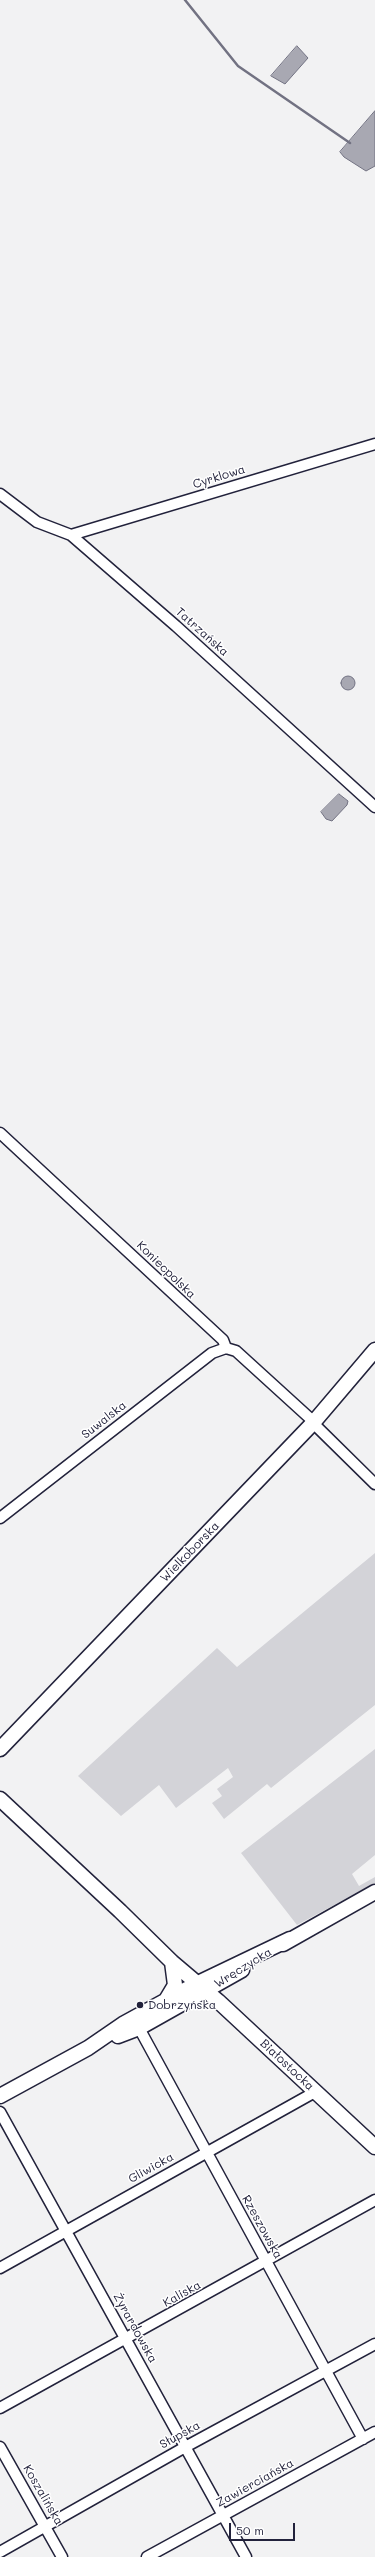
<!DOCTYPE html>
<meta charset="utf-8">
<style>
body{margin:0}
#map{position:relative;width:375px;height:2557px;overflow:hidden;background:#f2f2f3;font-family:Mali,sans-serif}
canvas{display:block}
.scale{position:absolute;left:229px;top:2523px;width:66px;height:18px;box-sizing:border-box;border:2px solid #22223b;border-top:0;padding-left:5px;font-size:12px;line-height:14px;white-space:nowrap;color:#22223b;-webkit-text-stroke:3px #fff;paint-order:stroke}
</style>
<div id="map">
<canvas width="375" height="2557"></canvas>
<div class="scale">50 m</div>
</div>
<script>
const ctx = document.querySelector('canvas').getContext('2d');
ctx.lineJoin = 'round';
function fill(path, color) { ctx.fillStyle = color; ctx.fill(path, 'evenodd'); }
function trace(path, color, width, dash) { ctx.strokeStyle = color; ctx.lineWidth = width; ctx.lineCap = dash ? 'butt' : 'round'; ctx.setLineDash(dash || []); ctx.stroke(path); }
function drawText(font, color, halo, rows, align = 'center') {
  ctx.font = font + ' Mali,sans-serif'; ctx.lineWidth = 3; ctx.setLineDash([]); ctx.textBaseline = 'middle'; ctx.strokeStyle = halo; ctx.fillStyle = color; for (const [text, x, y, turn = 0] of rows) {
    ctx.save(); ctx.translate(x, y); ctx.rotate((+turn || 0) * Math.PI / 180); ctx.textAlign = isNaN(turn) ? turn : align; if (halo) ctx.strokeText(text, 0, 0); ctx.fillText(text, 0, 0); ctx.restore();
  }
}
const green = new Path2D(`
 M375,1553v152l-104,83 -4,-4 -43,35 -12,-16 10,-7 -5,-7 16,-12 -5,-9 -52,40 -17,-23 -38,31 -43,-40 139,-128 20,19z
 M375,1749v106l-23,19 7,12 16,-9v6l-78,42 -56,-72z`);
const water = new Path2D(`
 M297,46l11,12 -23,26 -14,-8z
 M375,111v55l-9,5 -22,-14 -4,-5z
 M341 683a7 7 0 1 1 14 0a7 7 0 1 1-14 0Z
 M339,794l9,7 -1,4 -15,16 -6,-2 -5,-7z`);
const stream = new Path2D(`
 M185,0l53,66 112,77`);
const street = new Path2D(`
 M0,494l37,28 34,13 105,91 199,181
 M71,535l304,-91
 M0,1133l223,207 3,8 10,3 78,71
 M313,1423l62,61
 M0,1518l212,-165 14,-5
 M139,2028l224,411
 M0,2112l246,445
 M0,2268l315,-176
 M0,2408l375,-208
 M0,2447l62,110
 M0,2552l187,-106 188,-102
 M147,2557l228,-125`);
const secondary = new Path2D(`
 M0,1749l313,-326 62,-73
 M0,1799l120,112 52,51 46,39 157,146
 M283,1944l92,-52
 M166,2000l9,-15 -3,-23
 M118,2036l21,-8 103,-58
 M0,2096l88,-48 35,-24 73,-40 94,-45`);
const markers = [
 [140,2005,4,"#22223b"]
];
const streetNames = [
 ["Cyrklowa",219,477,-17],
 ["Tatrzańska",202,632,42],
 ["Koniecpolska",166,1270,44],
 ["Suwalska",104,1420,-38],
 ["Wielkoborska",190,1552,-46],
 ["Wręczycka",243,1968,-32],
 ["Białostocka",287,2065,43],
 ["Gliwicka",151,2168,-29],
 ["Rzeszowska",262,2227,61],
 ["Kaliska",182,2294,-29],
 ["Żyrardowska",135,2328,61],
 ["Słupska",180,2435,-29],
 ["Zawierciańska",255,2483,-29],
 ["Koszalińska",43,2495,60]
];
const poiNames = [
 ["Dobrzyńska",148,2005]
];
fill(green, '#d3d3d8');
fill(water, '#a8a8b2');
trace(water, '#727282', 1);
trace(stream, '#727282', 2.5);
trace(street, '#22223b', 13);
trace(secondary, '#22223b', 17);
trace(street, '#fff', 10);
trace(secondary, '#fff', 14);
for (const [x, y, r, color] of markers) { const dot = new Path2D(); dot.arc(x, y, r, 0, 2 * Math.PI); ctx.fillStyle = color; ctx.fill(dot); trace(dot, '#fff', 1.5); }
drawText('12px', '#22223b', '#fff', streetNames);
drawText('12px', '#22223b', '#fff', poiNames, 'left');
</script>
